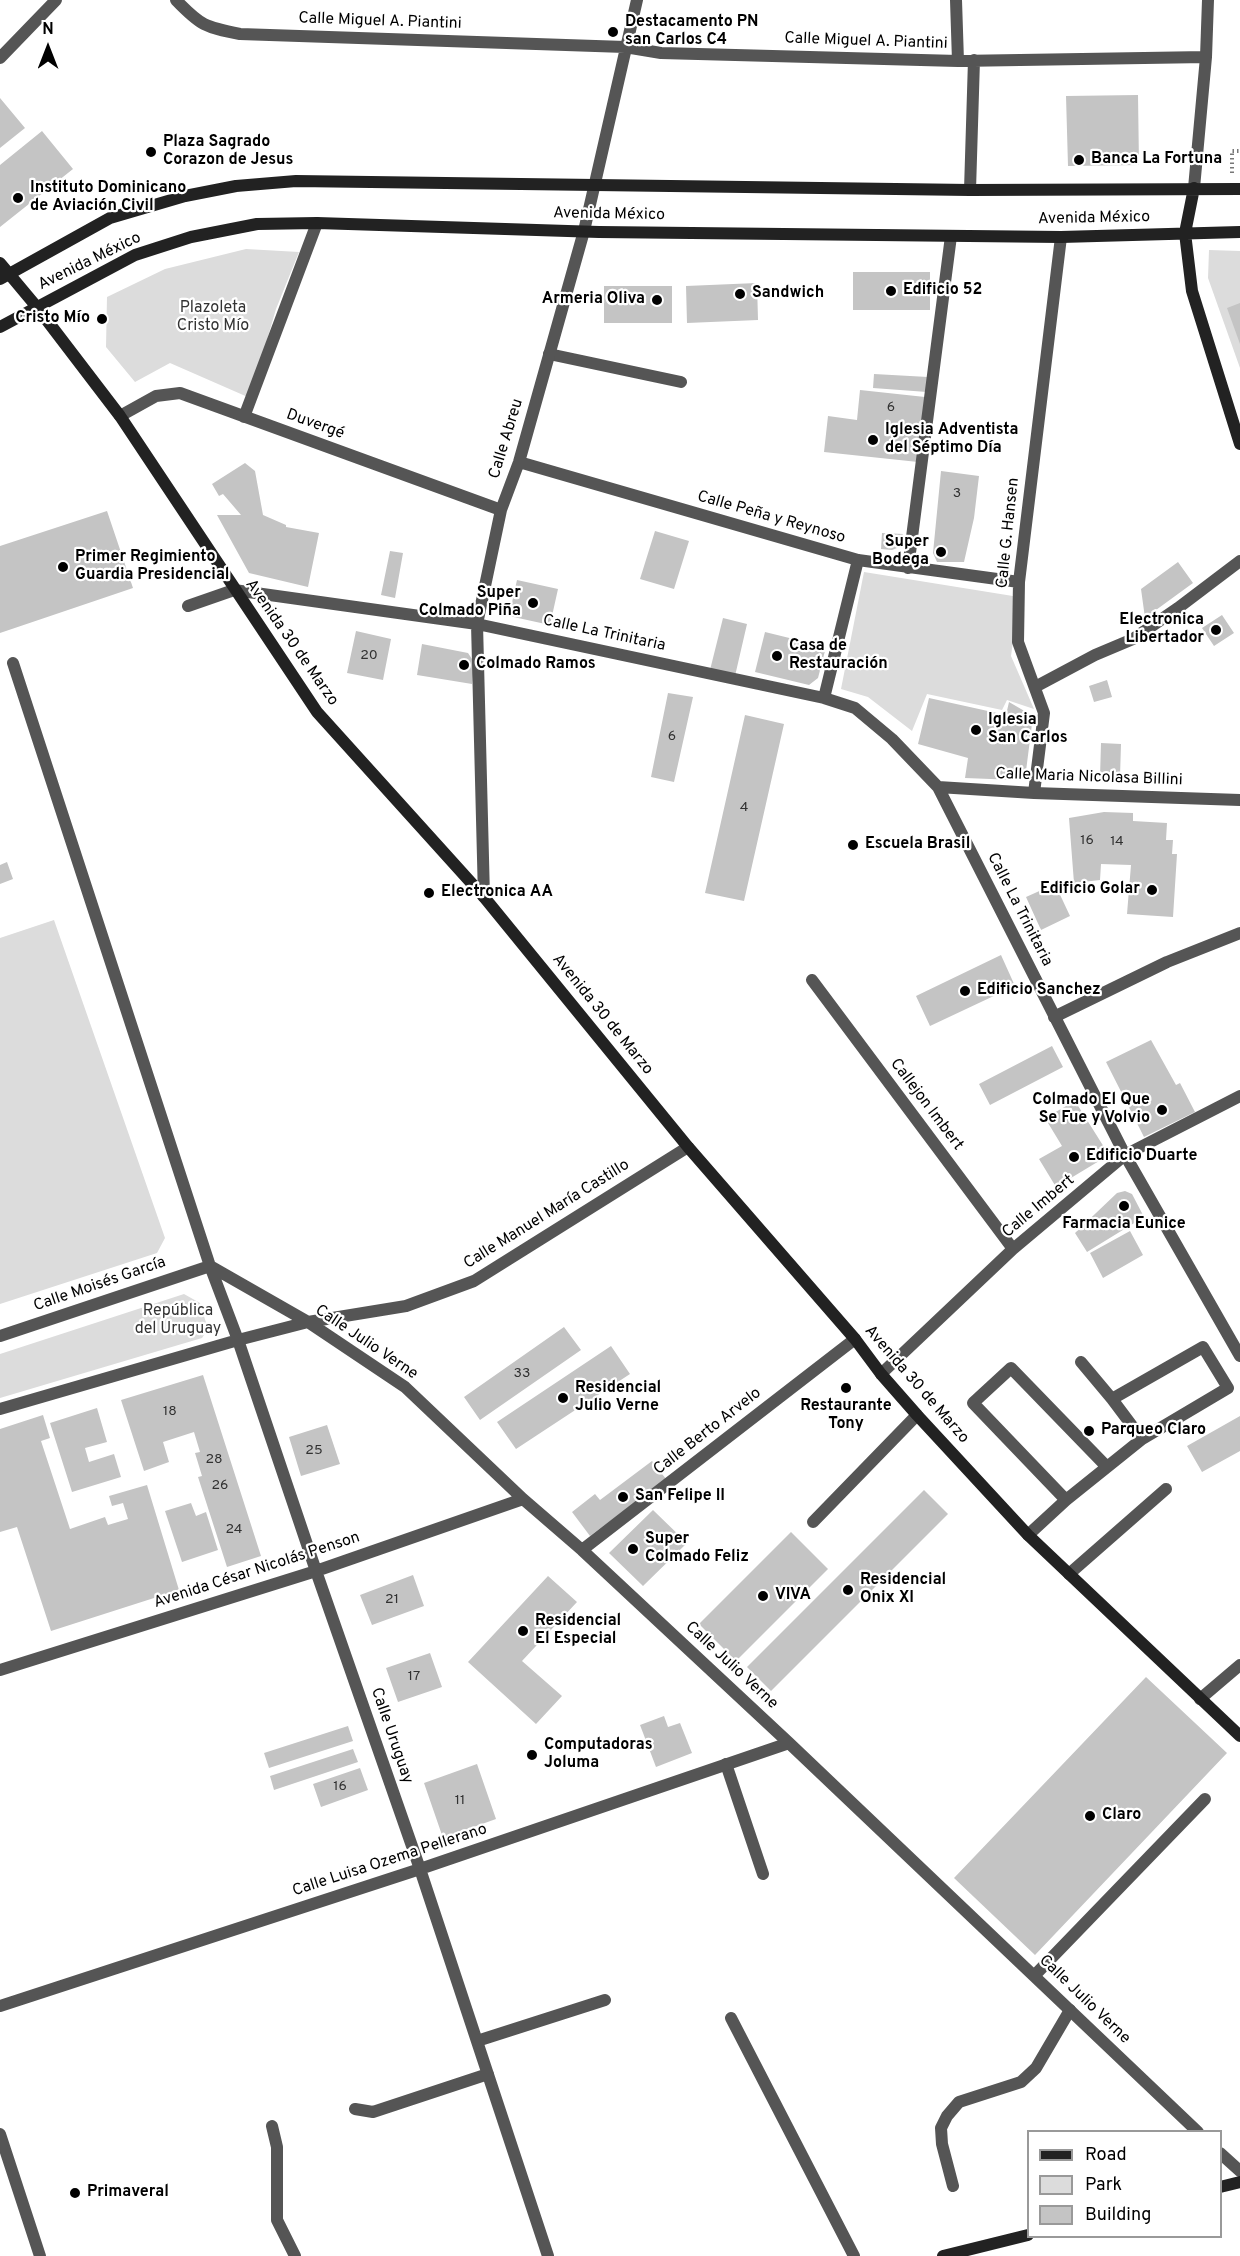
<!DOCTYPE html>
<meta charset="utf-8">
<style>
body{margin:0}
#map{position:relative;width:1240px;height:2256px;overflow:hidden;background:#fff;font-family:Overpass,sans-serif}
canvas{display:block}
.legend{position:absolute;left:1027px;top:2130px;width:195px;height:108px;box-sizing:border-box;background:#fff;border:2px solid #999;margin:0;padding:8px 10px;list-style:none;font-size:18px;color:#000}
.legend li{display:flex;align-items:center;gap:12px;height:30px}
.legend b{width:30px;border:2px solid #999}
.north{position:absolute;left:18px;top:18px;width:60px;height:60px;-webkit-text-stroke:4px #fff;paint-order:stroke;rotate:0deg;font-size:16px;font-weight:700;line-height:24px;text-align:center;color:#000}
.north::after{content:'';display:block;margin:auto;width:21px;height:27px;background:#000;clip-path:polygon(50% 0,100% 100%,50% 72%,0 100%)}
</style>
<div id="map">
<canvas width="1240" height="2256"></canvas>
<ul class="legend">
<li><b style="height:8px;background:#222"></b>Road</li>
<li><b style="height:16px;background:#dcdcdc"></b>Park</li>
<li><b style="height:16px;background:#c4c4c4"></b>Building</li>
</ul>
<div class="north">N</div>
</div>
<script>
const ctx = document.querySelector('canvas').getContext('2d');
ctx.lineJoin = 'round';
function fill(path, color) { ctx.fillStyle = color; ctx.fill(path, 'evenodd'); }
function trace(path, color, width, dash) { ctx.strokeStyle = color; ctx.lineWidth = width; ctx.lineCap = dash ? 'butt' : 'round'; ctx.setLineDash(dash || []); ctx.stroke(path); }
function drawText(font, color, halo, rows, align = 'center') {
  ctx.font = font + ' Overpass,sans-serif'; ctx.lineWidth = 4.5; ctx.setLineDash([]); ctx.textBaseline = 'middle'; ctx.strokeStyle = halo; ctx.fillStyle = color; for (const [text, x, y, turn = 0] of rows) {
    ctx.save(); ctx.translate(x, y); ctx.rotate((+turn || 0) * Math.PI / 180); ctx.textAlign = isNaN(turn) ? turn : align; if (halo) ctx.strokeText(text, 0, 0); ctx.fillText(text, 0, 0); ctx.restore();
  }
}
const green = new Path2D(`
 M246,249l53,3 -23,57 -26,89 -80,-35 -35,19 -29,-35 1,-50 58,-28z
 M1209,250l31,1v117l-32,-90z
 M864,572l155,25 -8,59 23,53 -27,-9 -5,10 -75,-16 -15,37 -44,-34 -27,-8z
 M54,920l111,318 -8,15 -157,51v-366z
 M184,1294l16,9 8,26 -6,9 -202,60v-44z`);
const building = new Path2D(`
 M1138,95l1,70 -71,1 -2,-70z
 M0,98l25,30 -25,20z
 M42,131l31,38 -73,58v-62z
 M853,272h77v38h-77z
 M757,283l1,37 -71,3 -1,-37z
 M604,286h68v37h-68z
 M1240,303v41l-13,-36z
 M874,374l54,3 -1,15 -54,-4z
 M860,390l65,7 -7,65 -94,-10 4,-36 29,4z
 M245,463l10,8 8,44 23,10v2l33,6 -11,54 -59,-14 -32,-58h24l-18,-21 -4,2 -7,-12z
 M941,471l38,5 -5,42 -10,44h-27l-4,-9z
 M107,511l26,77 -133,45v-87z
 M655,531l34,10 -15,48 -34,-10z
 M882,533l21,1 -6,14 -5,2 -11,-1z
 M390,551l13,2 -8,45 -14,-3z
 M1178,562l15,21 -48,35 -4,-29z
 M517,580l41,9 -8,36 -41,-9z
 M1222,615l12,18 -20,13 -12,-18z
 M723,618l24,6 -12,52 -25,-6z
 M356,631l35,8 -8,41 -36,-7z
 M765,632l61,15 -8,31 -9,7 -54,-13z
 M422,644l46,9 6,9 -2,22 -55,-9z
 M1107,680l5,17 -18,5 -5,-16z
 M668,693l25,4 -19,85 -23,-5z
 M929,698l77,17 3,-13 24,14 -7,55 -10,9 -51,-2 3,-20 -50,-14z
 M745,715l39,9 -40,177 -39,-8z
 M1101,743l20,1 -1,33h-20z
 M1104,812l29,1v8l34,2 -1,17h7l-1,14h5l-4,63 -46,-3 4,-49 -30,-1 -1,16 -26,3 -5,-65z
 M7,862l6,17 -13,5v-19z
 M1055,884l15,32 -29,14 -15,-33z
 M1001,955l14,31 -85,40 -14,-30z
 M1151,1040l25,45 4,-2 15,29 -51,25 -38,-75z
 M1052,1046l11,21 -73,38 -11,-21z
 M1075,1101l34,54 -53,32 -17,-28 23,-13 -17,-28z
 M1125,1191l7,3 12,23 -57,35 -12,-19 42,-40z
 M1130,1231l13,24 -40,23 -13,-25z
 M564,1327l17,23 -101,70 -16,-23z
 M611,1346l19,28 -114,75 -19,-27z
 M203,1375l58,181 -34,11 -29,-90 4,-1 -7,-23 5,-1 -6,-20 -31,10 6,20 -25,9 -23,-71z
 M97,1408l10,34 -22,6 4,14 25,-8 7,23 -49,15 -22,-69z
 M43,1415l7,23 -9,3 29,88 35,-12 3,8 20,-6 -5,-16 -11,3 -3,-10 38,-11 32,105 -128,41 -34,-104 -17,5v-103z
 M1240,1416v35l-38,21 -15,-26z
 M327,1425l13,39 -39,12 -12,-39z
 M652,1461l14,18 -76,57 -18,-24 23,-18 5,6z
 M924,1490l24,24 -177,177 -24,-24z
 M191,1503l5,13 10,-4 12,38 -36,12 -17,-51z
 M653,1510l34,33 -44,43 -34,-33z
 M791,1532l37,37 -92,92 -37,-37z
 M413,1575l11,31 -52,19 -12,-30z
 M548,1576l29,26 -55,59 40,35 -26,28 -68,-62z
 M430,1653l12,34 -44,15 -12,-34z
 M1146,1677l81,76 -192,202 -81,-77z
 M664,1716l4,11 12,-4 12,30 -36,14 -16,-42z
 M348,1726l5,15 -84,27 -5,-15z
 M353,1749l5,13 -84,28 -4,-14z
 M477,1764l19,55 -53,19 -19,-55z
 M360,1768l8,22 -47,17 -8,-23z`);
const path = new Path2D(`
 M1232,173v-22h8`);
const lane = new Path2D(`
 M549,354l132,28
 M1112,1399l30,40
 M1066,1500l-93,-97 38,-35 96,99
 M813,1522l104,-107
 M1028,1535l38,-35 76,-61 86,-51 -25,-41 -91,52 -31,-37
 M1069,1574l97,-85
 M1200,1699l40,-34
 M726,1764l37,110
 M272,2126l5,21v73l18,36
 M953,2186l-11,-42 -1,-16 6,-12 12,-14 62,-20 15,-14 34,-58`);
const street = new Path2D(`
 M176,0c25,26 29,27 64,34l385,13 36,6 297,8 248,-4
 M956,0l2,61
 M0,58l56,-58
 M1194,188l12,-131 2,-57
 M970,190l4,-130
 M120,416l36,-20 24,-3 321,117
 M244,417l73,-194
 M519,462l339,98 161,22
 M908,568l43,-332
 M188,606l46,-16 243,34 347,74 31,10 37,31 46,48 187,368 115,201
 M13,663l197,603 28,74 78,231 104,298 128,387
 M1035,687l60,-32 38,-16 45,-31 62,-47
 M824,698l34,-138
 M938,787l96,6 206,7
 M1034,793l10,-80 -26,-71 1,-60 42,-345
 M484,897l-7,-273 24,-114 18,-48 65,-231 53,-231
 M812,980l201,269
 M1054,1017l113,-55 73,-29
 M210,1266l98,56 97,65 118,112 59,51 207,193 409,389
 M0,1336l210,-70
 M881,1374l132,-125 112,-94 115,-59
 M0,1409l238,-69 70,-18 98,-16 68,-25 214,-134
 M582,1550l273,-211
 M0,1670l316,-99 207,-72
 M1034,1976l171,-177
 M0,2006l420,-137 369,-126
 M731,2018l123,238
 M477,2041l128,-41
 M355,2109l18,3 115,-38
 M0,2134l40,122
 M1220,2153l20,18`);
const secondary = new Path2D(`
 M1194,188l-9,45 7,58 48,153
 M0,263l36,43 84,110 197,296 167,185 204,250 167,192 26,35 36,41 111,120 212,201
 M0,279l110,-61 75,-22 51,-10 60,-5 674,9 270,-1
 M0,327l135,-72 56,-18 66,-13 60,-1 282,9 462,5 179,-5
 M1220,2187l20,-5
 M943,2256l85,-21`);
const markers = [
 [613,32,6,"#000"],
 [151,152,6,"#000"],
 [1079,160,6,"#000"],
 [18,198,6,"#000"],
 [891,291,6,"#000"],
 [740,294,6,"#000"],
 [657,300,6,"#000"],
 [102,319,6,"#000"],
 [873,440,6,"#000"],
 [941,552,6,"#000"],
 [63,567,6,"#000"],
 [533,603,6,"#000"],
 [1216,630,6,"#000"],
 [777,656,6,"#000"],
 [464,665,6,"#000"],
 [976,730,6,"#000"],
 [853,845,6,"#000"],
 [1152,890,6,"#000"],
 [429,893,6,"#000"],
 [965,991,6,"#000"],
 [1162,1110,6,"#000"],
 [1074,1157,6,"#000"],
 [1124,1206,6,"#000"],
 [846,1388,6,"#000"],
 [563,1398,6,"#000"],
 [1089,1431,6,"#000"],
 [623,1497,6,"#000"],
 [633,1549,6,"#000"],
 [848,1590,6,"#000"],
 [763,1596,6,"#000"],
 [523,1631,6,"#000"],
 [532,1755,6,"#000"],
 [1090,1816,6,"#000"],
 [75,2193,6,"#000"]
];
const numberNames = [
 ["6",891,408],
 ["3",957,494],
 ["20",369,656],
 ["6",672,737],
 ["4",744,808],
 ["16",1087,841],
 ["14",1117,842],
 ["33",522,1374],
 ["18",170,1412],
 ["25",314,1451],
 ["28",214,1460],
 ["26",220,1486],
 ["24",234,1530],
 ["21",392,1600],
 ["17",414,1677],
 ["16",340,1787],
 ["11",460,1801]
];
const streetNames = [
 ["Calle Miguel A. Piantini",380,22,2],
 ["Calle Miguel A. Piantini",866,42,2],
 ["Avenida México",609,215,1],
 ["Avenida México",1094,219,-1],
 ["Avenida México",90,262,-26],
 ["Duvergé",315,425,20],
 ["Calle Abreu",507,439,-73],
 ["Calle Peña y Reynoso",771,518,16],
 ["Calle G. Hansen",1009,533,-84],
 ["Calle La Trinitaria",604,634,12],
 ["Avenida 30 de Marzo",291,643,55],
 ["Calle Maria Nicolasa Billini",1089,778,2],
 ["Calle La Trinitaria",1019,910,63],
 ["Avenida 30 de Marzo",602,1015,51],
 ["Callejon Imbert",926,1105,53],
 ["Calle Imbert",1039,1207,-40],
 ["Calle Manuel María Castillo",547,1215,-32],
 ["Calle Moisés García",100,1285,-19],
 ["Calle Julio Verne",366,1343,34],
 ["Avenida 30 de Marzo",916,1385,49],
 ["Calle Berto Arvelo",708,1432,-38],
 ["Avenida César Nicolás Penson",257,1571,-18],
 ["Calle Julio Verne",731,1666,43],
 ["Calle Uruguay",391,1736,71],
 ["Calle Luisa Ozema Pellerano",390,1861,-18],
 ["Calle Julio Verne",1084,2000,44]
];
const poiNames = [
 ["Destacamento PN",625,23],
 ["san Carlos C4",625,41],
 ["Plaza Sagrado",163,143],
 ["Corazon de Jesus",163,161],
 ["Banca La Fortuna",1091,160],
 ["Instituto Dominicano",30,189],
 ["de Aviación Civil",30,207],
 ["Edificio 52",903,291],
 ["Sandwich",752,294],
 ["Armeria Oliva",645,300,"right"],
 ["Cristo Mío",90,319,"right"],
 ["Iglesia Adventista",885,431],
 ["del Séptimo Día",885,449],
 ["Super",929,543,"right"],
 ["Bodega",929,561,"right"],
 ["Primer Regimiento",75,558],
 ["Guardia Presidencial",75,576],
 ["Super",521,594,"right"],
 ["Colmado Piña",521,612,"right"],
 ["Electronica",1204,621,"right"],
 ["Libertador",1204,639,"right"],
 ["Casa de",789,647],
 ["Restauración",789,665],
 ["Colmado Ramos",476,665],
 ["Iglesia",988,721],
 ["San Carlos",988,739],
 ["Escuela Brasil",865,845],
 ["Edificio Golar",1140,890,"right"],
 ["Electronica AA",441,893],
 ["Edificio Sanchez",977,991],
 ["Colmado El Que",1150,1101,"right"],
 ["Se Fue y Volvio",1150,1119,"right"],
 ["Edificio Duarte",1086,1157],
 ["Farmacia Eunice",1124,1225,"center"],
 ["Residencial",575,1389],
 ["Julio Verne",575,1407],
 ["Restaurante",846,1407,"center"],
 ["Tony",846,1425,"center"],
 ["Parqueo Claro",1101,1431],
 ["San Felipe II",635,1497],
 ["Super",645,1540],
 ["Colmado Feliz",645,1558],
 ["Residencial",860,1581],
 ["Onix XI",860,1599],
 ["VIVA",775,1596],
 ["Residencial",535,1622],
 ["El Especial",535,1640],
 ["Computadoras",544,1746],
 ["Joluma",544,1764],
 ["Claro",1102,1816],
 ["Primaveral",87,2193]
];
const parkNames = [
 ["Plazoleta",213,309],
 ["Cristo Mío",213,327],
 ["República",178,1312],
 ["del Uruguay",178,1330]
];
fill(green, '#dcdcdc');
fill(building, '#c4c4c4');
trace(path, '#777', 4, [1.5, 3]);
trace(lane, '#555', 12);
trace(street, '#555', 12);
trace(secondary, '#222', 12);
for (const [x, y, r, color] of markers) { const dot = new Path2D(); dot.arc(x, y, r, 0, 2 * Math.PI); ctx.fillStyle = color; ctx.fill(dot); trace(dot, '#fff', 2); }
drawText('14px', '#313131', null, numberNames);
drawText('16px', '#000', '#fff', streetNames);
drawText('bold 16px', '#000', '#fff', poiNames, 'left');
drawText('16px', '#333', '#fff', parkNames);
</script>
